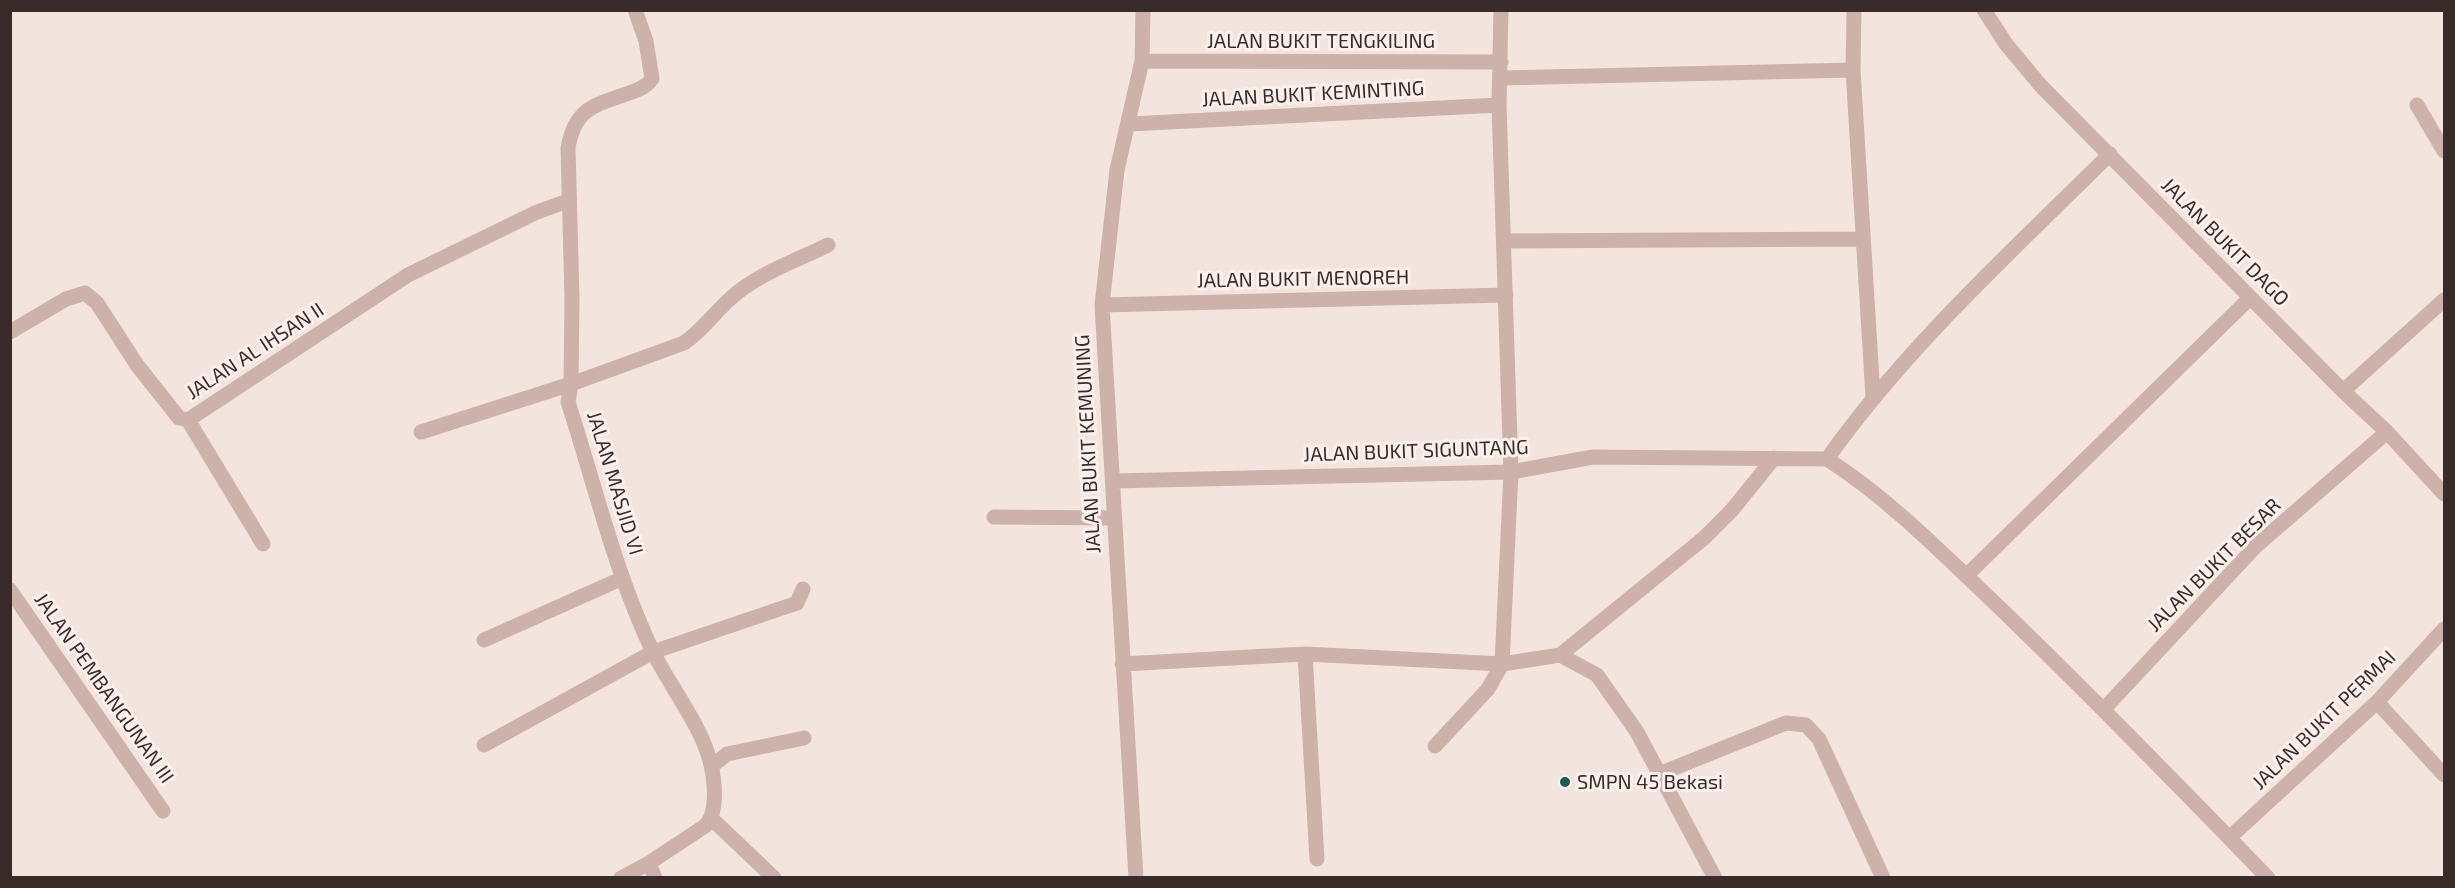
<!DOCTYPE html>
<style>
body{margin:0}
#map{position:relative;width:2455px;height:888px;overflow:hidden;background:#f3e5de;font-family:"Exo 2",sans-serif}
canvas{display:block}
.frame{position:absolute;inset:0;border:12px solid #392b29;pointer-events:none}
</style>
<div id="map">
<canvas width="2455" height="888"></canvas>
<div class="frame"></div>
</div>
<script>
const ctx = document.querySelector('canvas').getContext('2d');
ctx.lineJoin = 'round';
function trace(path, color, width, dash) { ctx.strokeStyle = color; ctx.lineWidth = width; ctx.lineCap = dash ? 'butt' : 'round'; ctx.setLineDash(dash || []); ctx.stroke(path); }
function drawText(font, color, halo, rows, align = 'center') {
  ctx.font = font + ' "Exo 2",sans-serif'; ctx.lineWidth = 6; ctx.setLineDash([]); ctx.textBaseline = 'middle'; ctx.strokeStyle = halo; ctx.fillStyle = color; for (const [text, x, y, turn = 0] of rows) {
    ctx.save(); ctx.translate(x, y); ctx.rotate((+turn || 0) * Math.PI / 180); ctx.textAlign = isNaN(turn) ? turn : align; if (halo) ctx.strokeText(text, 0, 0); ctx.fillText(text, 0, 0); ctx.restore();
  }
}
const minor = new Path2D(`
 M1854,10l-1,60 20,327
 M1984,10l22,34 35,42 302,305 44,41 57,62
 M1142,61l359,1
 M1501,78l352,-8
 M2417,105l27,46
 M1130,124l369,-19
 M1504,241l359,-2
 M1102,305l404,-10
 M10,332l56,-33 19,-6 12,10 40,62 42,53 9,2 220,-145 129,-63 31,-11
 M2343,391l101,-91
 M188,420l75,124
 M421,432l150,-48 113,-41c19,-13 30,-30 47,-45 26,-24 65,-37 97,-53
 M1827,459c64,41 119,98 175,151 90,87 178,177 266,268
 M1827,459c80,-113 185,-208 283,-305
 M1113,481l398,-9 82,-15 234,2
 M994,517l119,1
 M1966,576l284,-278
 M10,590l153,221
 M484,640l139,-62
 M1305,654l12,205
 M1560,655l37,20 40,57 78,146
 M1122,664l183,-10 197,10 58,-9 144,-117 28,-28 42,-52
 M2377,702l67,73
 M2104,709l152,-163 131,-114
 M484,745l169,-93 144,-49 6,-14
 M1435,746l53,-57 14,-25 9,-192 -12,-367 2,-95
 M712,766l15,-12 77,-16
 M1659,774l127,-51 20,2 13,14 64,139
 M712,819l62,59
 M2229,838l148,-136 67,-73
 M649,863l6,15
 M621,878l28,-15 56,-37c13,-13 10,-43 6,-61 -7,-35 -41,-79 -58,-113 -38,-79 -58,-167 -85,-250l3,-18 1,-85 -4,-151c7,-42 29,-43 64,-56 8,-3 15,-6 20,-13l-6,-38 -11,-31
 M1136,878l-34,-573 15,-135 25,-109 1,-51`);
const markers = [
 [1565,782,6,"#1d5c53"]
];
const streetNames = [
 ["JALAN BUKIT TENGKILING",1321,41],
 ["JALAN BUKIT KEMINTING",1313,94,-3],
 ["JALAN BUKIT DAGO",2225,242,45],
 ["JALAN BUKIT MENOREH",1303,279,-1],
 ["JALAN AL IHSAN II",255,351,-33],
 ["JALAN BUKIT KEMUNING",1088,444,-93],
 ["JALAN BUKIT SIGUNTANG",1416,451,-2],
 ["JALAN MASJID VI",615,483,73],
 ["JALAN BUKIT BESAR",2214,565,-45],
 ["JALAN PEMBANGUNAN III",104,688,55],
 ["JALAN BUKIT PERMAI",2324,720,-44]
];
const poiNames = [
 ["SMPN 45 Bekasi",1577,782]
];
trace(minor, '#ccb2aa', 15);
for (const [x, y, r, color] of markers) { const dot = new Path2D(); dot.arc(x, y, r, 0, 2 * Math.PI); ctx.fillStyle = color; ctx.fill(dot); trace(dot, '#fbf0eb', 2); }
drawText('20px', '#392b29', '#fbf0eb', streetNames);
drawText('20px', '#392b29', '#fbf0eb', poiNames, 'left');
</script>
